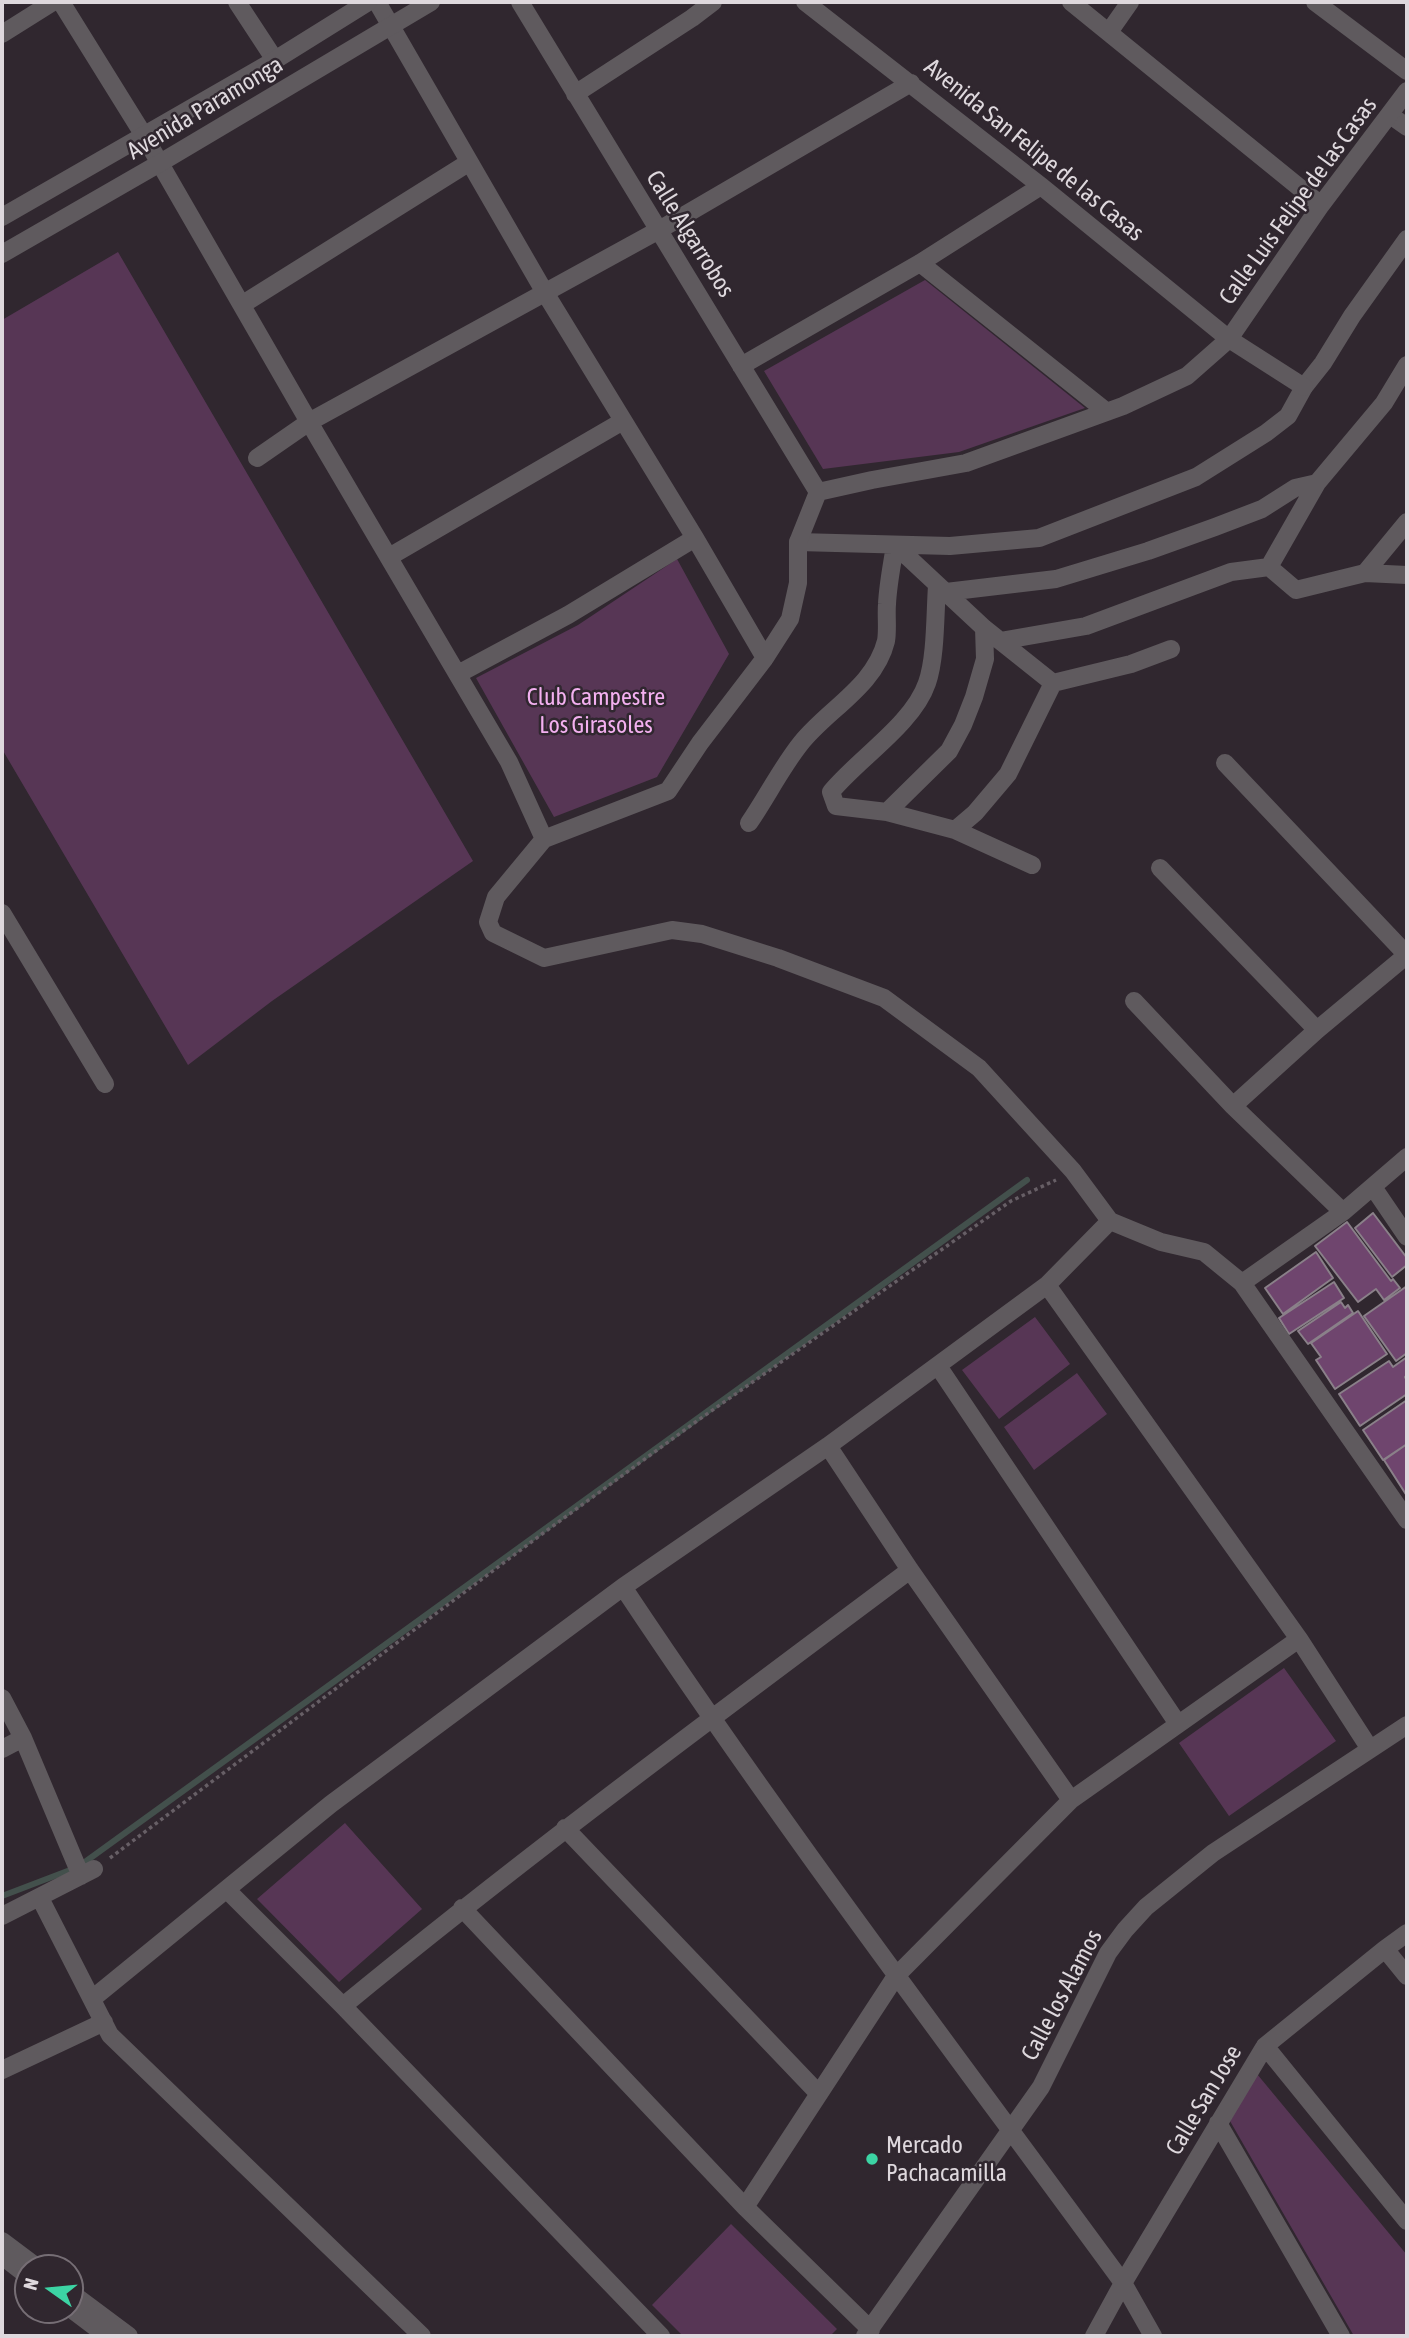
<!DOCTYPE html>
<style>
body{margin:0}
#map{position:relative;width:1409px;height:2338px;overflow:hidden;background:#30272f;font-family:"Asap Condensed",sans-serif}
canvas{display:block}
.frame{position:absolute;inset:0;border:4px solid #ded8dd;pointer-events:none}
.north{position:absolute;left:14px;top:2254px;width:70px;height:70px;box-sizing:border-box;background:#30272f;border:2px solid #766e75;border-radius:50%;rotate:285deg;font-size:19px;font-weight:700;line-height:28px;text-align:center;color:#ded8dd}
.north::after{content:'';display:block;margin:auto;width:24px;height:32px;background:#3cd4a4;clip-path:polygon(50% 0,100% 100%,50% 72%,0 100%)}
</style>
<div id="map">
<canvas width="1409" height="2338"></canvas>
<div class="frame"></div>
<div class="north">N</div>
</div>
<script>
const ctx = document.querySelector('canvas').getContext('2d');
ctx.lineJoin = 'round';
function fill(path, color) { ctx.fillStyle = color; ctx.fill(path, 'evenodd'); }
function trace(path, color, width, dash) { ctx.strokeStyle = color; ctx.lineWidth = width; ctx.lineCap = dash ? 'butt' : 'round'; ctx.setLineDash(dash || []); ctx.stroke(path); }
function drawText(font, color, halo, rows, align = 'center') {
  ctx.font = font + ' "Asap Condensed",sans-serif'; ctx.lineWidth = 5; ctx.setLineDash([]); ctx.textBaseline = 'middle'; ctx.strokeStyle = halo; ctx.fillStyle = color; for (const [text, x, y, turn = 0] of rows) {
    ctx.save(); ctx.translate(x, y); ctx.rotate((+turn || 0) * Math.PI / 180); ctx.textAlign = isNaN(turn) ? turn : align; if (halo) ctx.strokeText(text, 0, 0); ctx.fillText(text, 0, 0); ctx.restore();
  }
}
const green = new Path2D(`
 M118,252l355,609 -201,140 -84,64 -186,-316v-429z
 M925,280l160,128 -126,44 -136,17 -59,-98z
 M677,559l52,95 -72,123 -103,40 -78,-139 102,-53z
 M1035,1317l35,47 -71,55 -37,-49z
 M1077,1373l30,41 -73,56 -30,-43z
 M1284,1668l52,73 -107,75 -50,-73z
 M345,1823l77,86 -83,73 -82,-83z
 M1257,2074l150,181v81h-53l-124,-215z
 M731,2224l106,105 -7,7h-147l-31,-31z`);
const stream = new Path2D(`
 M2,1896l76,-29 949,-687`);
const building = new Path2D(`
 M1373,1213l34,45v7l-15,12 -37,-49z
 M1347,1222l44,59 2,-2 7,9 -16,12 -8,-11 -18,13 -43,-56z
 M1316,1252l17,26 -50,36 -18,-26z
 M1334,1282l10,16 -55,36 -10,-16z
 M1407,1286v67l-11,8 -32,-45z
 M1341,1302l4,6 3,-3 5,8 -45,31 -10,-13z
 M1358,1311l29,43 -52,35 -19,-29 5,-3 -10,-14z
 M1407,1357v18l-2,2 2,4v13l-47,32 -21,-32 50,-33 4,6z
 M1407,1400v44l-24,16 -20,-30z
 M1407,1444v52l-23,-36z`);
const path = new Path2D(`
 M110,1858l432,-324 155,-113 314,-220 45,-21`);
const pedestrian = new Path2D(`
 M1390,115l17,12
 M798,542l152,4 89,-8 157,-61 70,-44 22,-17 16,-29 19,-24 29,-47 55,-77
 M895,545l89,83 69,55
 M1269,567l27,23 69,-17 42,2
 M1365,573l42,-51
 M946,592l110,-13 92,-28 67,-24 47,-18 33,-21 22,-5 67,-80 23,-38
 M984,628l1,31 -11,38 -11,28 -14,26 -62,61 68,18 77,35
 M1000,641l86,-15 145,-54 38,-5 48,-84
 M887,812l-51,-6 -5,-14c28,-34 82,-68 96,-109 9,-25 8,-70 10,-97
 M749,823c18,-26 32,-55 52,-80 27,-34 74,-57 85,-102 2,-11 0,-26 1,-37 1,-20 5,-39 8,-59
 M955,830l20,-17 33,-39 45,-91 78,-19 40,-15`);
const minor = new Path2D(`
 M61,2l82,132 166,288 200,340 35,77
 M237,2l38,58
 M377,2l167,289 151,247 70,120
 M520,2l298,490
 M805,2l236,184 188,153 75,48
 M1071,2l250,203
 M1315,2l92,69
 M1109,32l21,-30
 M2,34l51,-32
 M1407,91l-86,114 -92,134 -42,37 -64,30 -157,57 -94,17 -54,12 -20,50v41l-8,36 -25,39 -65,85 -32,48 -124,48 -48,58 -8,25 5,11 51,25 128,-28 30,4 76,24 106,40 95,70 94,103 37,50 51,21 43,10 38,31 165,237
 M575,94l117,-76 21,-16
 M920,263l187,149
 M243,304l225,-141
 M741,366l179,-103 121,-77
 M257,458l52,-36 350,-192 252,-147
 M389,557l234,-136
 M458,674l110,-59 127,-77
 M1225,763l182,192
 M1160,868l157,162
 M2,913l103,171
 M1134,1001l99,105 110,106
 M1233,1106l84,-76 90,-75
 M1373,1187l34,50
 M1242,1283l101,-71 64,-55
 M1047,1285l252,354 71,110
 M938,1366l240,358
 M828,1446l82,124 161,230
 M623,1587c158,238 331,465 500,696l30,53
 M2,1698l21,40 58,138
 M2,1749l21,-11
 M565,1828l254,266
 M227,1890l116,116 318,330
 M40,1898l70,137 312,301
 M462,1908l283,299 126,123
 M2,1916l92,-47
 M1385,1949l22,27
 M92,1999l239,-195 292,-217 205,-141 219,-161 63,-64
 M343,2006c185,-152 376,-293 567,-436
 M1265,2046l142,175
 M2,2070l102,-48
 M1218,2123l123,213
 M745,2207l151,-231 175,-176 228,-161
 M865,2336l176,-249 67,-134 17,-23 21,-23 67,-54 194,-128
 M1094,2336l29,-53 142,-237 120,-97 22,-16`);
const tertiary = new Path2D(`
 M2,217l273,-157 93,-58
 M2,254l158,-91 271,-161
 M2,2241l36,27
 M2,2256l26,20
 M70,2292l59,44
 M70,2308l37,28`);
const markers = [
 [872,2159,7,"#3cd4a4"]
];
const streetNames = [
 ["Avenida Paramonga",205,108,-31],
 ["Avenida San Felipe de las Casas",1034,150,39],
 ["Calle Luis Felipe de las Casas",1298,201,-54],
 ["Calle Algarrobos",690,234,58],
 ["Calle los Alamos",1062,1995,-62],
 ["Calle San Jose",1204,2100,-59]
];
const parkNames = [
 ["Club Campestre",596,697],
 ["Los Girasoles",596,725]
];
const poiNames = [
 ["Mercado",886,2145],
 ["Pachacamilla",886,2173]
];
fill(green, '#573655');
trace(stream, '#43504c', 6);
fill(building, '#6f456e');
trace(building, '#8a8089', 2);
trace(path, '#675f66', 3.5, [3.5, 3.5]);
trace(pedestrian, '#5f5a5e', 18);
trace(minor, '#5f5a5e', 18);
trace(tertiary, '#5f5a5e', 18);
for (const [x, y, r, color] of markers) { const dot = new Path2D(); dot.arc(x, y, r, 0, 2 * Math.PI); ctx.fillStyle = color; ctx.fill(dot); trace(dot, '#30272f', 2.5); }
drawText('24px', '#ded8dd', '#30272f', streetNames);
drawText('24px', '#f3b0f0', '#30272f', parkNames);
drawText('24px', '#ded8dd', '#30272f', poiNames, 'left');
</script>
